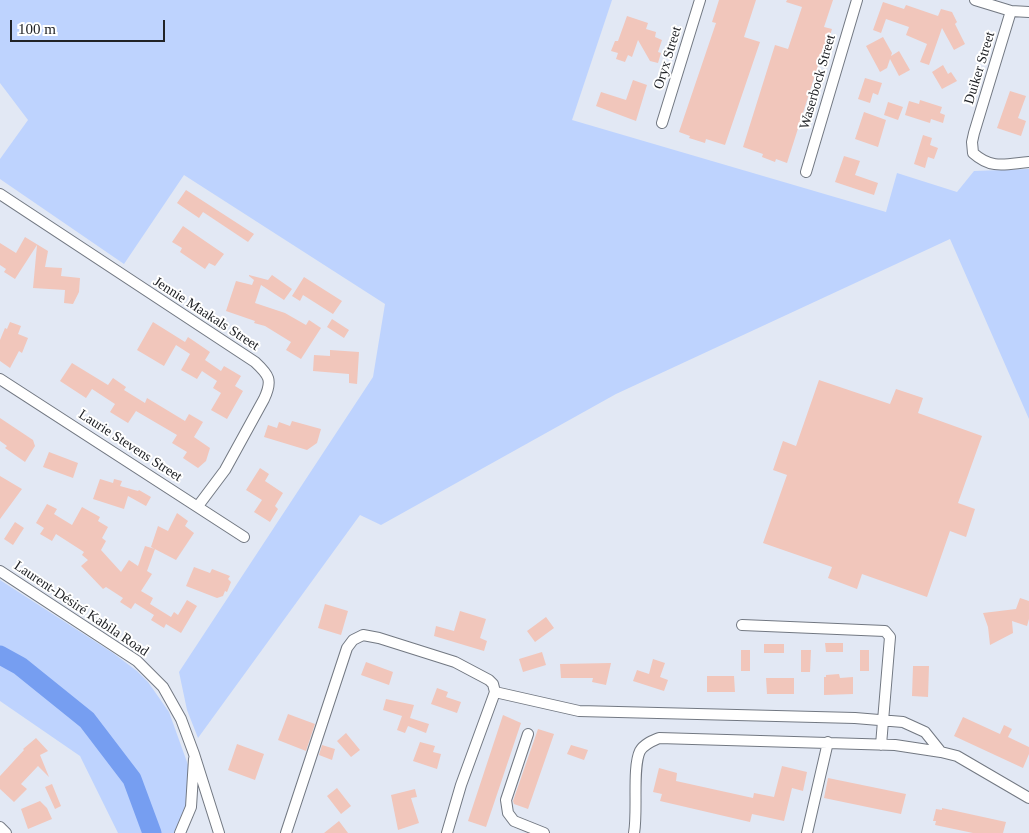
<!DOCTYPE html>
<meta charset="utf-8">
<style>
body{margin:0}
#map{position:relative;width:1029px;height:833px;overflow:hidden;background:#e2e8f4;font-family:"Times New Roman",serif}
canvas{display:block}
.scale{position:absolute;left:10px;top:20px;width:155px;height:22px;box-sizing:border-box;border:2px solid #212327;border-top:0;padding-left:6px;font-size:15px;line-height:18px;white-space:nowrap;color:#212327;-webkit-text-stroke:4px #fff;paint-order:stroke}
</style>
<div id="map">
<canvas width="1029" height="833"></canvas>
<div class="scale">100 m</div>
</div>
<script>
const ctx = document.querySelector('canvas').getContext('2d');
ctx.lineJoin = 'round';
function fill(path, color) { ctx.fillStyle = color; ctx.fill(path, 'evenodd'); }
function trace(path, color, width, dash) { ctx.strokeStyle = color; ctx.lineWidth = width; ctx.lineCap = dash ? 'butt' : 'round'; ctx.setLineDash(dash || []); ctx.stroke(path); }
function drawText(font, color, halo, rows, align = 'center') {
  ctx.font = font + ' "Times New Roman",serif'; ctx.lineWidth = 4; ctx.setLineDash([]); ctx.textBaseline = 'middle'; ctx.strokeStyle = halo; ctx.fillStyle = color; for (const [text, x, y, turn = 0] of rows) {
    ctx.save(); ctx.translate(x, y); ctx.rotate((+turn || 0) * Math.PI / 180); ctx.textAlign = isNaN(turn) ? turn : align; if (halo) ctx.strokeText(text, 0, 0); ctx.fillText(text, 0, 0); ctx.restore();
  }
}
const green = new Path2D(`
 M0,0h612l-40,120 314,92 11,-39 60,19 17,-21 55,-2v250l-79,-180 -334,155 -235,131 -21,-10 -162,223 -11,-28 -8,-38 194,-295 12,-73 -201,-129 -60,89 -124,-85v-20l28,-39 -28,-37z
 M0,580l113,73 24,18 11,11 21,30 23,64 1,9 -13,48h-62l-38,-77 -80,-55z`);
const river = new Path2D(`
 M0,655l20,11 67,54 45,59 20,54`);
const building = new Path2D(`
 M719,0h37l-12,37 16,5 -35,103 -19,-6 -1,4 -16,-5 1,-2 -11,-4 37,-109 -4,-1z
 M787,0h46l-9,27 8,2 -7,22 -2,-1 -36,113 -11,-4 -1,3 -13,-5 1,-3 -20,-7 32,-102 13,4 14,-42 -16,-5z
 M883,2l21,7 2,-4 32,11 3,-7 11,3 5,10 -2,2 10,20 -11,6 -12,-22 -13,37 -9,-3 7,-18 -21,-9 3,-8 -23,-8 -5,14 -8,-3z
 M627,16l21,7 -2,6 10,3 -1,5 7,3 -4,12 3,1 -3,10 -8,-2 -12,-21 -6,17 -4,-2 -3,7 -9,-3 2,-6 -7,-2 4,-10h3z
 M883,37l9,16 -1,3 8,-5 11,19 -11,6 -9,-17 -3,9 -7,4 -14,-26z
 M943,65l5,9 3,-2 6,9 -15,8 -10,-17z
 M865,78l17,5 -4,12 -5,-2 -3,10 -12,-4z
 M633,80l14,5 -11,36 -40,-15 5,-14 25,8z
 M1010,91l16,5 -8,22 8,3 -5,15 -24,-8z
 M920,100l22,7 -2,6 5,2 -2,8 -12,-4 -1,4 -25,-8 4,-14 10,3z
 M888,102l15,5 -5,13 -14,-5z
 M864,112l22,8 -8,27 -23,-8z
 M923,135l9,3 -2,7 8,3 -4,11 -6,-2 -3,11 -11,-4z
 M844,156l16,5 -5,14 23,8 -4,12 -39,-13z
 M186,190l68,44 -6,8 -45,-30 -4,6 -22,-15z
 M183,226l41,28 -9,12 -6,-3 -4,6 -25,-17 2,-4 -10,-6z
 M25,237l23,14 -3,16 17,1 -1,8 19,2 -1,14 -6,12 -9,-1 1,-13 -32,-2 4,-43 -22,34 -11,-7 2,-3 -6,-4v-22l16,10z
 M249,275l19,5 4,-5 20,14 -8,11 -23,-15 -6,18 30,10 21,12 3,-5 12,8 -20,31 -15,-9 5,-8 -26,-16 -11,-3 1,-2 -29,-10 10,-30 16,4 2,-5 -5,-4z
 M304,277l38,24 -9,13 -30,-19 -3,6 -8,-5z
 M332,319l17,11 -5,8 -17,-11z
 M10,322l11,4 -3,8 10,4 -6,15 -3,-2 -9,17 -10,-7v-21l5,-12 2,1z
 M153,322l32,20 3,-5 22,15 -5,8 16,11 3,-5 17,10 -6,10 8,5 -16,28 -16,-9 10,-17 -8,-5 4,-7 -15,-10 -5,8 -16,-9 9,-16 -14,-9 -12,21 -27,-16z
 M330,350l29,2 -2,32 -8,-1v-9l-36,-3 1,-16 16,1z
 M72,363l36,22 5,-7 13,9 -2,3 21,13 2,-5 38,23 4,-7 14,8 -9,15 16,11 -4,13 -8,7 -15,-10 4,-6 -15,-9 5,-8 -41,-24 -8,12 -18,-11 5,-8 -23,-15 -6,9 -26,-17z
 M819,380l71,24 6,-15 27,9 -5,15 64,23 -24,67 17,6 -9,28 -16,-6 -23,66 -65,-23 -5,15 -29,-11 4,-11 -69,-24 24,-68 -14,-5 10,-29 13,5z
 M0,418l33,22 2,6 -10,16 -20,-14 2,-2 -7,-5z
 M292,421l29,8 -4,14 -10,7 -43,-13 4,-12 9,3 2,-6 11,4z
 M49,452l29,11 -5,15 -30,-11z
 M260,468l9,6 -4,7 18,12 -8,13 3,3 -8,13 -16,-10 8,-12 -16,-10z
 M0,476l22,13 -22,30z
 M100,479l13,4 1,-4 8,2 -2,5 18,5 1,-1 12,7 -5,9 -18,-10 -4,13 -31,-10z
 M47,504l10,5 -3,5 18,11 10,-18 18,10 -2,4 10,6 -6,11 4,3 -5,9 20,22 8,-12 9,6 7,-20 10,3 -8,22 5,3 -11,17 12,7 -3,6 21,13 3,-5 4,3 9,-15 10,6 -16,27 -15,-9 -2,4 -13,-8 3,-5 -19,-12 -4,6 -11,-7 3,-4 -17,-11 -3,2 -22,-23 7,-6 -6,-5 2,-3 -28,-18 -4,7 -12,-7 4,-6 -8,-5z
 M177,513l11,8 -3,5 9,7 -18,27 -25,-13 7,-21 10,5z
 M15,522l9,6 -11,17 -9,-6z
 M194,567l16,6 2,-4 18,7 -2,3 3,3 -4,10 -2,-1 -2,5 -6,2 -31,-12z
 M1020,598l9,3v18l-2,7 -15,-5 1,12 -23,12 -2,-18 -5,-14 33,-4z
 M325,604l23,7 -7,24 -23,-7z
 M460,611l26,8 -6,19 7,3 -3,10 -50,-15 2,-10 18,5z
 M546,617l8,11 -19,14 -8,-11z
 M825,643h18v9h-17z
 M764,644h20v9h-20z
 M741,650h9v21h-9z
 M801,650h10l-1,22h-9z
 M860,650h9v21h-9z
 M542,652l4,13 -23,7 -4,-13z
 M653,659l12,4 -5,14 8,3 -4,11 -31,-10 4,-11 12,4z
 M366,662l27,10 -4,13 -28,-10z
 M611,663l-5,22 -14,-3 1,-4h-32l-1,-14z
 M913,666h16l-1,31 -16,-1z
 M839,674l1,4 13,-1v17l-29,1v-18h2v-2z
 M707,676h27l1,16h-28z
 M766,678h28v16h-27z
 M437,688l11,4 -2,5 15,5 -4,11 -26,-9z
 M386,699l28,6 -4,13 19,6 -3,9 -18,-7 -3,7 -8,-3 5,-14 -19,-6z
 M288,714l27,10 -9,27 -28,-11z
 M503,715l18,8 -35,104 -18,-6z
 M963,717l37,17 4,-9 8,4 -4,8 21,10v7l-6,14 -69,-32z
 M538,729l16,5 -26,75 -14,-5 -1,-3z
 M346,733l14,17 -9,7 -14,-16z
 M36,738l12,13 -8,4 9,22 -11,-11 -17,18 6,5 -13,13 -14,-13v-13l24,-26 -1,-1z
 M420,742l15,4 -2,6 8,2 -4,15 -24,-8z
 M237,744l27,10 -9,26 -27,-10z
 M322,745l13,4 -3,11 -13,-5z
 M571,745l17,5 -4,10 -17,-6z
 M782,766l25,6 -4,19 -11,-3 -8,33 -32,-7 -2,8 -90,-21 2,-7 -9,-2 6,-24 18,5 -1,8 77,17 1,-5 20,4z
 M828,778l78,16 -5,20 -77,-16z
 M52,784l9,22 -6,3 -10,-22z
 M337,788l14,18 -10,8 -14,-18z
 M415,789l2,8 -6,1 8,25 -21,7 -7,-35z
 M40,801l7,7 5,11 -24,10 -7,-20z
 M942,808l64,14 -3,11h-30l-38,-8 1,-4h-3l3,-12 6,1z
 M339,821l9,12h-24z`);
const minor = new Path2D(`
 M975,0l36,11 18,1
 M1011,11l-37,122 -2,9 1,11c19,17 33,11 56,9
 M662,123l38,-123
 M806,172l51,-172
 M0,194l255,168c14,13 18,18 9,37l-39,71 -27,36
 M0,379l244,158
 M0,571l137,90 26,26 18,32 13,35 25,79
 M742,625l143,6 5,6 -9,108
 M495,692l84,19 276,7 48,4 22,10 16,20
 M528,734l-22,66 2,13 6,8 30,12
 M0,827l6,6
 M180,833l11,-26 3,-48
 M286,833l61,-185 6,-8 10,-5 16,3 76,24 34,18 4,4 2,8 -34,93 -14,48
 M634,833c4,-21 -2,-66 6,-82 4,-7 12,-10 19,-13l236,7 46,7 16,4 72,42
 M807,833l21,-91`);
const streetNames = [
 ["Oryx Street",668,58,-73],
 ["Duiker Street",980,68,-73],
 ["Waserbock Street",818,82,-74],
 ["Jennie Maakals Street",206,314,33],
 ["Laurie Stevens Street",130,446,33],
 ["Laurent-Désiré Kabila Road",81,609,34]
];
fill(green, '#bed3fe');
trace(river, '#769ef1', 19);
fill(building, '#f1c6bb');
trace(minor, '#727882', 12);
trace(minor, '#fff', 10);
drawText('14px', '#212327', '#fff', streetNames);
</script>
